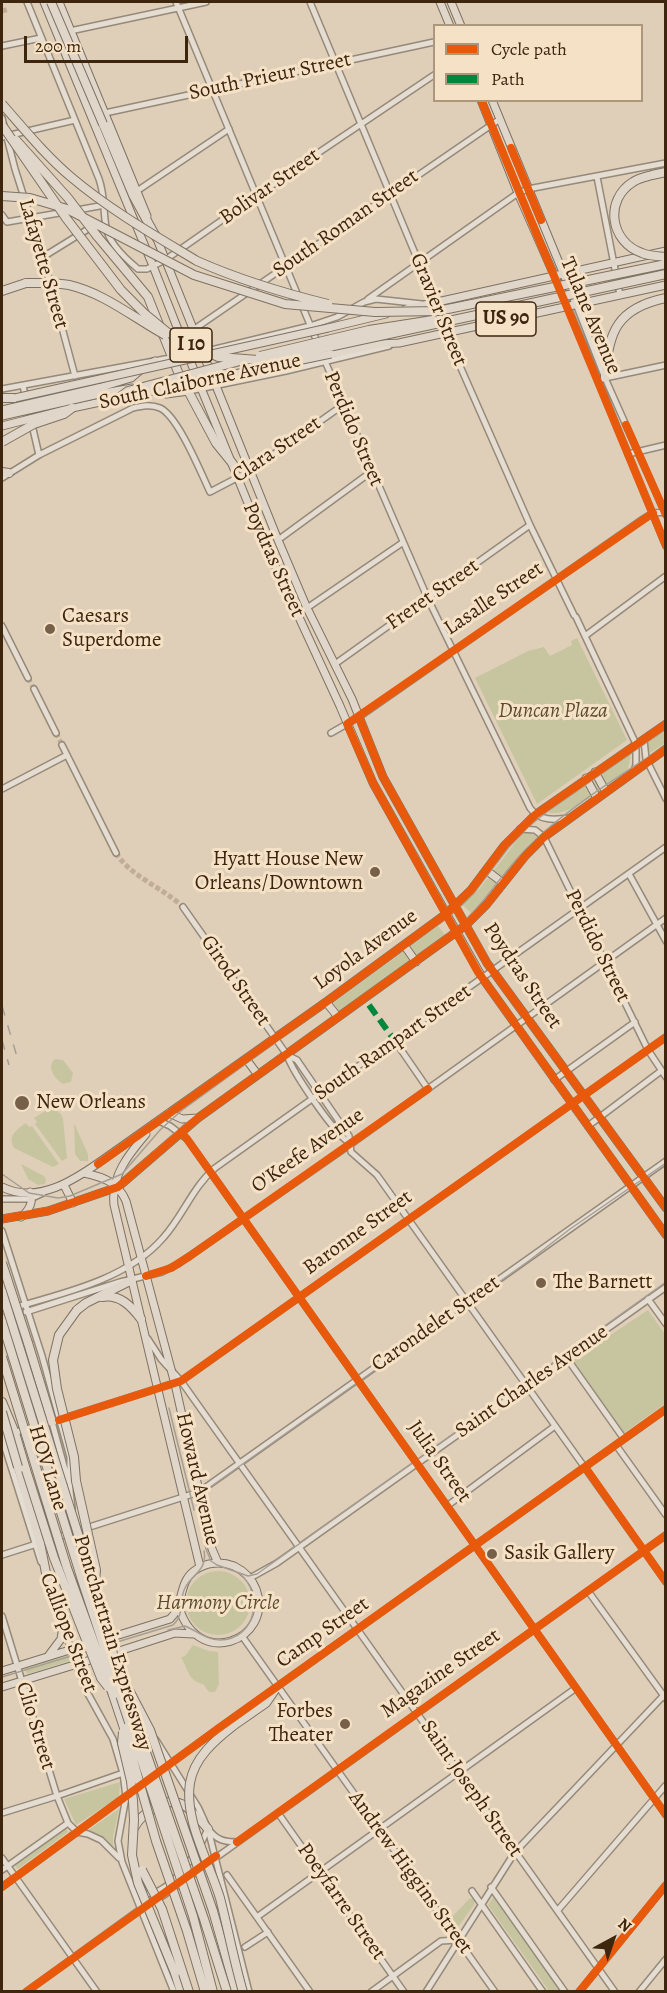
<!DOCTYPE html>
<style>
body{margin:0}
#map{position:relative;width:667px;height:1993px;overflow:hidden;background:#dfcfb8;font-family:Alegreya,serif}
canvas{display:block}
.frame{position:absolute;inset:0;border:3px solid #3e250d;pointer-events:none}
.legend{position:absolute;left:433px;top:24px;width:210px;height:78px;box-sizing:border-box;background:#f5e2c6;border:2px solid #ac967c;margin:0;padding:8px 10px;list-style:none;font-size:18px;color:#3e250d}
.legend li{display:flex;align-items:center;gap:12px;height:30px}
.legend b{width:30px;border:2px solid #ac967c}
.north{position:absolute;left:583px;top:1909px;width:60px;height:60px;-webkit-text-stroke:4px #f5e2c6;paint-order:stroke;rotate:40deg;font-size:16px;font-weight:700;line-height:24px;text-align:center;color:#3e250d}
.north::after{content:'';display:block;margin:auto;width:21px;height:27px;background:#3e250d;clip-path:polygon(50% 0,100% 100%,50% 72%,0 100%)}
.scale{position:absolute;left:24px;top:36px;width:164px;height:27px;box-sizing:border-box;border:3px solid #3e250d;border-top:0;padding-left:8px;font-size:18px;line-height:21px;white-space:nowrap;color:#3e250d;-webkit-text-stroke:4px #f5e2c6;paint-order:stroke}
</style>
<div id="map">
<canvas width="667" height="1993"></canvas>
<div class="frame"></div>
<ul class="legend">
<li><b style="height:8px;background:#e8590c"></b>Cycle path</li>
<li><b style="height:8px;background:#00873e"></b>Path</li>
</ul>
<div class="north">N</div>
<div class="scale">200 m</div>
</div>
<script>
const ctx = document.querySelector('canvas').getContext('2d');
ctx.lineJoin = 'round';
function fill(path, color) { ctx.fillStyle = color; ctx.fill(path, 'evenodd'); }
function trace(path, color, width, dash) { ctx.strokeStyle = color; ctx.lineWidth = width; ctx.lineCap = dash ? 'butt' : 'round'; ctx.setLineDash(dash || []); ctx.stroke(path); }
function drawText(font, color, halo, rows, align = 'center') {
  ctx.font = font + ' Alegreya,serif'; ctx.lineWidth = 6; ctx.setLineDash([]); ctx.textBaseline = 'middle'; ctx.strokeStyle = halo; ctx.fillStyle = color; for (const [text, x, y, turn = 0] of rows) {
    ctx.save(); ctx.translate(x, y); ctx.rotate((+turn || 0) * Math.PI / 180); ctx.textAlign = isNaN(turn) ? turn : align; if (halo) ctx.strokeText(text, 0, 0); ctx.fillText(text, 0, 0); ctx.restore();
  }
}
const green = new Path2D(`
 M577,638l50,102 -90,64 -62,-126 53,-27 16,-4 6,9 22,-11 -1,-4z
 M665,729v14l-15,10 -4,-10z
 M631,753l-3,16c-16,12 -62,52 -80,43z
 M529,832l8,5 -9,8 -57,68 -9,-9 18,-16 42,-54z
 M438,926l7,9 -106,76 -6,-8z
 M55,1059l8,1 10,13 -2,9 -8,2c-9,-6 -17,-17 -8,-25z
 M50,1108c7,2 11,4 13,11l4,39 -5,3 -27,-37 2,-2 -3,-4z
 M26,1123l3,4 3,-1 27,38 -6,3 -39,-19c-7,-12 3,-19 12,-25z
 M74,1123l14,31v7h-8l-5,-7z
 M21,1164l23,12 2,3 -1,5 -7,1 -10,-6z
 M648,1310l17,24v70l-41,29 -51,-73z
 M186 1603a32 32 0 1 1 64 0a32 32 0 1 1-64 0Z
 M193,1645l16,6 9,1 1,32 -4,8h-6l-6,-8c-15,-3 -15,-15 -22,-27l4,-1z
 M68,1654l2,7 -43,13 -3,-7z
 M120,1782l-1,15 -43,28 -12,-26z
 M119,1809l-6,28v10l-13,-11 -13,-5z
 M65,1827l3,5 -50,37 -3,-3v-3z
 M494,1896l68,95h-13l-61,-86z
 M472,1898l3,3 -1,4 -16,22 -6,-10 17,-18z`);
const minorTunnel = new Path2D(`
 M2,11l7,-2
 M28,678l6,11
 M56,733l6,12
 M116,853c15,24 46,34 67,54`);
const minor = new Path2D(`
 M27,2l72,177c6,17 4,31 7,48 2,15 20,32 32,42h9l18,-9 156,-109 113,-76
 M176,2l142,342
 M310,2l109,261 26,69 85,193 44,90
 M70,31l136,-29
 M2,46l39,-8
 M105,113l329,-71
 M2,118l13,51 28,88 32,119
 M2,137l73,-17
 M597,177l23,118
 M137,191l92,-62
 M77,210l28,-5
 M2,215l5,7 58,-10
 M43,257l50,-31
 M368,299l150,-106 10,-4 138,-26
 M576,304l29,74 60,135
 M567,305l99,241
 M193,330l307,-211
 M321,352l107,247 102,209c9,13 24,12 39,10
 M605,378l61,-13
 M23,386l16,69
 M2,389l201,-37 107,-26 27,-9 27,-15 12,-3 46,5
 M189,391l97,-20 103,-25
 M628,454l38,-9
 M2,478l37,-23 94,-47c9,-2 18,-4 27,0 18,8 41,65 50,84l40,-21 93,-66
 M278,540l93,-68
 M307,608l95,-65
 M576,617l60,127v21l-2,6
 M2,626l26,52
 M585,636l81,-60
 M335,664l195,-139
 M34,689l22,44
 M331,733l28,-16 281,-196 13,-8 13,-1
 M644,740l2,19 20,40
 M62,745l54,108
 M2,789l65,-34
 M520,829l15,1 9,7 104,213 18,27
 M629,874l37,67
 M183,907l104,148c6,18 48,80 64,89
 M395,1041l33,48
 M287,1055l10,5 52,76 2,16 26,23 289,407
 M554,1080l81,-58
 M159,1121l11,5 17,13 479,676
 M588,1126l73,-55
 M2,1199h28l13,-6
 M2,1231l40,125 28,101v34l2,17
 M648,1299l18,25
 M2,1311c53,-16 123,-29 161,-73 20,-22 29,-50 52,-70l451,-321
 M26,1312l94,-30 42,-10 16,-8 173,-120 315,-226
 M148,1339l13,20 20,22 434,611
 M566,1357l58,82
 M64,1418l117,-37 485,-344
 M52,1422l16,59
 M2,1436l53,-15
 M2,1438l39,124
 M616,1445l50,70
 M447,1506l108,-80
 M2,1555l197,-63 467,-331
 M250,1578l27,-15 389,-276
 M48,1582l26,76 13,34 26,47 10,34 3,24 -8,44 4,21 52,130
 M588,1591l78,108
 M2,1616l55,180 11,27 9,9 11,2 13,6 18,18
 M242,1636l253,356
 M136,1717l13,16
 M156,1740l42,67 10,22 41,163
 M2,1813l55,-17 69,-24
 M278,1813l126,179
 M209,1830c8,10 15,12 28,12
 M2,1858l95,134
 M2,1870l66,-47
 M227,1875l83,117
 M2,1887l217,-159 447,-319
 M491,1887l74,105
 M472,1891l71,101
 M140,1893c27,8 58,-41 67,-62
 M558,1910l108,-125
 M257,1917l319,-229
 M245,1947l23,-15
 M26,1992l116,-84 22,-13 502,-360
 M371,1992l70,-51 17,-1
 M426,1992l89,-140 151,-159
 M579,1992l87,-107
 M639,1992l27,-33`);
const major = new Path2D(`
 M44,2l109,264 48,122 60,147 79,171 33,77 110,196 183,256
 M59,2l88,214
 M440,2l10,24
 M451,2l10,24
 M481,100l37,93 47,107
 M492,100l84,204
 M155,234l123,306 29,68 45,91 31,78 104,186 179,245
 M406,309l260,-58
 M328,328l58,-14
 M331,354l49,-10 19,-1 267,-58
 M98,388l33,-10 13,-11 11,-6
 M154,388l12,6 23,-3
 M99,394l33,-6
 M72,408l47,-10
 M595,772l11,20
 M586,778l11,20
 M486,870l17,13
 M404,945l12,17
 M326,1002l12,15
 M246,1059l12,16
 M169,1113l13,6 16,-1
 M146,1134c-18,21 -35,42 -32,71l86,362
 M84,1173c19,4 34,9 42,28l49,183 37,165 6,14
 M64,1185l9,18
 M2,1187c36,18 74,-8 102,-28l222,-157 120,-88 25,-24 33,-44 31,-31 131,-91
 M21,1217c8,-6 13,-16 9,-25
 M2,1219l46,-8 70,-24 80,-69 268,-193 21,-21 39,-49 18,-18 122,-88
 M106,1639l64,-20c14,-13 8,-36 24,-48 12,-9 27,-10 40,-5 10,5 18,13 22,23 19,52 -62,83 -78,14
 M110,1654l65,-21 18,1
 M49,1655l12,-16 2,-13
 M2,1671l90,-28
 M2,1687l95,-29`);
const highway = new Path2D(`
 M103,124l30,71 23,42
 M652,175l14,-3
 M97,236l51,61 30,75 38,71 17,21
 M2,291l24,-8
 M605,378c3,-46 12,-70 61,-80
 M2,398h13
 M2,472l7,1
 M102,1297c18,-3 29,9 39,22
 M77,1310l9,-7 46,-23
 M28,1343l24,79
 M2,1402l13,31 11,37
 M18,1467l22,76 8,40
 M115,1661l5,17
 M113,1695l11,33
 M233,1726l33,-23 11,-16
 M134,1828c8,-15 33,-34 51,-22 9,6 16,15 23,23
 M213,1911l23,81
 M175,1973l6,19`);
const tram = new Path2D(`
 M666,1163l-96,66 -40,31 -324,230 -9,13 9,46 5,12 6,4 31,11 9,-2 409,-292
 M140,1164l45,-40 274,-198c28,-25 46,-58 73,-83 38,-37 90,-68 134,-98
 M2,1174l27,19 29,5 12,-2 52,-22 38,-44 21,-19 274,-199 18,-18 36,-47 19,-20 20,-16 118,-82
 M169,1408l25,102
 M168,1630l17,-4c12,5 21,14 35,14 36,-1 45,-46 19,-67
 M2,1677l171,-52c12,-10 5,-23 12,-37 7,-14 23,-18 19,-37`);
const rail = new Path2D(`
 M2,1006l16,54
 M2,1040l7,25`);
const majorBridge = new Path2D(`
 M15,398l313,-70
 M119,398l212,-44
 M2,410l96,-22
 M2,416l97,-22
 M2,426l67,-17`);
const highwayBridge = new Path2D(`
 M51,2l52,122
 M2,104c22,25 44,52 69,73 39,33 83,58 126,84 43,19 86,32 131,43
 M2,125l64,93 55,72 23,23 23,19 51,25 40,3 20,-2 388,-84
 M16,140l52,58 29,38
 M652,175c-7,2 -13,3 -19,7 -29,18 -23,60 9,71 7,3 16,3 24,4
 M2,196l28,2 37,11 127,66 91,29 90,8 63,-1 228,-47
 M26,283c14,0 29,-1 43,2 35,8 65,33 96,50
 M260,356l109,-26 64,-10
 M119,398l9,-7 112,-30
 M2,442l32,-18 30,-10 8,-6
 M2,1263l26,80
 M2,1292l92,293 21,76
 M77,1310l-18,25 -6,25 4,29 17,68 2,24 20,89 -1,11
 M2,1322l80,258 111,336 20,76
 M2,1357l65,211 46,127
 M2,1412l16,55
 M26,1470l28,88 47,120 7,9
 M120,1678l84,241 23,73
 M127,1686l23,44 63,181
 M233,1726c-18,14 -39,32 -43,57 -6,37 19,79 30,115 8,31 14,63 23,94
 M124,1728l32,113 31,90 18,61
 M123,1732l-1,11 9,38 2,20 1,19 -2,35 6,28 37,90
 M142,1870l20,39 27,83`);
const quiet = new Path2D(`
 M369,1005l26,36`);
const cycleway = new Path2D(`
 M481,100l185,446
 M511,148l30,72
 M626,425l40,90
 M653,513l-306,211 26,59 105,189 188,263
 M359,717l24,60 104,186 179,245
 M181,1132l6,7 479,676
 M98,1164l228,-162 120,-88 25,-24 33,-44 31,-31 131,-91
 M2,1219l46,-8 70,-24 80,-69 268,-193 21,-21 39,-49 18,-18 122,-88
 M146,1276l25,-8 19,-12 238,-167
 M59,1420l122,-39 485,-344
 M585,1467l81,115
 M237,1842l429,-307
 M2,1887l217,-159 447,-319
 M26,1992l190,-136
 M579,1992l87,-107`);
const markers = [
 [50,629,6,"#766049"],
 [375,872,6,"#766049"],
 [22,1103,8,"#766049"],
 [541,1283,6,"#766049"],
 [492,1554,6,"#766049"],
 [345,1724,6,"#766049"]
];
const shields = [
 [506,319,60],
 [191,345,42]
];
const shieldNames = [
 ["US 90",506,319],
 ["I 10",191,345]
];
const streetNames = [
 ["South Prieur Street",270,77,-12],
 ["Bolivar Street",270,187,-35],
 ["South Roman Street",346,224,-35],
 ["Lafayette Street",43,264,74],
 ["Gravier Street",438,310,68],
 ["Tulane Avenue",590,316,67],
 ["South Claiborne Avenue",200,382,-12],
 ["Perdido Street",353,429,67],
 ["Clara Street",277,450,-34],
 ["Poydras Street",273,560,66],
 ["Freret Street",433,595,-35],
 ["Lasalle Street",494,599,-34],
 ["Perdido Street",597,946,64],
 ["Loyola Avenue",366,950,-36],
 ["Poydras Street",522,976,56],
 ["Girod Street",235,981,55],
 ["South Rampart Street",393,1043,-35],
 ["O'Keefe Avenue",308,1151,-35],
 ["Baronne Street",358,1233,-36],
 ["Carondelet Street",436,1324,-35],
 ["Saint Charles Avenue",532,1382,-35],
 ["Julia Street",439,1462,55],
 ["HOV Lane",47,1468,73],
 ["Howard Avenue",197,1479,77],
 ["Calliope Street",68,1633,69],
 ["Camp Street",323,1633,-35],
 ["Pontchartrain Expressway",112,1643,73],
 ["Magazine Street",441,1674,-35],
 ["Clio Street",35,1726,73],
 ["Saint Joseph Street",471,1789,55],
 ["Andrew Higgins Street",410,1873,54],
 ["Poeyfarre Street",341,1902,55]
];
const poiNames = [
 ["Caesars",62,617],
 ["Superdome",62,641],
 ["Hyatt House New",363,860,"right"],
 ["Orleans/Downtown",363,884,"right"],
 ["New Orleans",36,1103],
 ["The Barnett",553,1283],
 ["Sasik Gallery",504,1554],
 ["Forbes",333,1712,"right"],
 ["Theater",333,1736,"right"]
];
const parkNames = [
 ["Duncan Plaza",553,712],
 ["Harmony Circle",218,1604]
];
fill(green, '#c7c5a0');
trace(minorTunnel, '#bfad96', 5, [5, 2.5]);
trace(minor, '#958979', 8);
trace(major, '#7e7263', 9);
trace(highway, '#7e7263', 10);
trace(minor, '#e5ddd1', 5);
trace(major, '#e0d7ca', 7);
trace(highway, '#e0d7ca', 8);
trace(tram, '#a69e93', 1.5);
trace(rail, '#a69e93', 1.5, [10, 10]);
trace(majorBridge, '#7e7263', 9, []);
trace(highwayBridge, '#7e7263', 10, []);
trace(majorBridge, '#e0d7ca', 7);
trace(highwayBridge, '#e0d7ca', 8);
trace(quiet, '#00873e', 6, [12, 6]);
trace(cycleway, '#e8590c', 8);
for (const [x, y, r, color] of markers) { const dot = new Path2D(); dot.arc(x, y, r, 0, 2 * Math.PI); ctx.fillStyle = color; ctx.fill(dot); trace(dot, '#f5e2c6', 2); }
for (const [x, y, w] of shields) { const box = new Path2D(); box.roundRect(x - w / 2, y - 17, w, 34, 4.5); ctx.fillStyle = '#f5e2c6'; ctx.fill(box); trace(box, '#3e250d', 1.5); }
drawText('bold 20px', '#3e250d', null, shieldNames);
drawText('21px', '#3e250d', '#f5e2c6', streetNames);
drawText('21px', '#3e250d', '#f5e2c6', poiNames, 'left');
drawText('italic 21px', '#5c4b2d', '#f5e2c6', parkNames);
</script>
